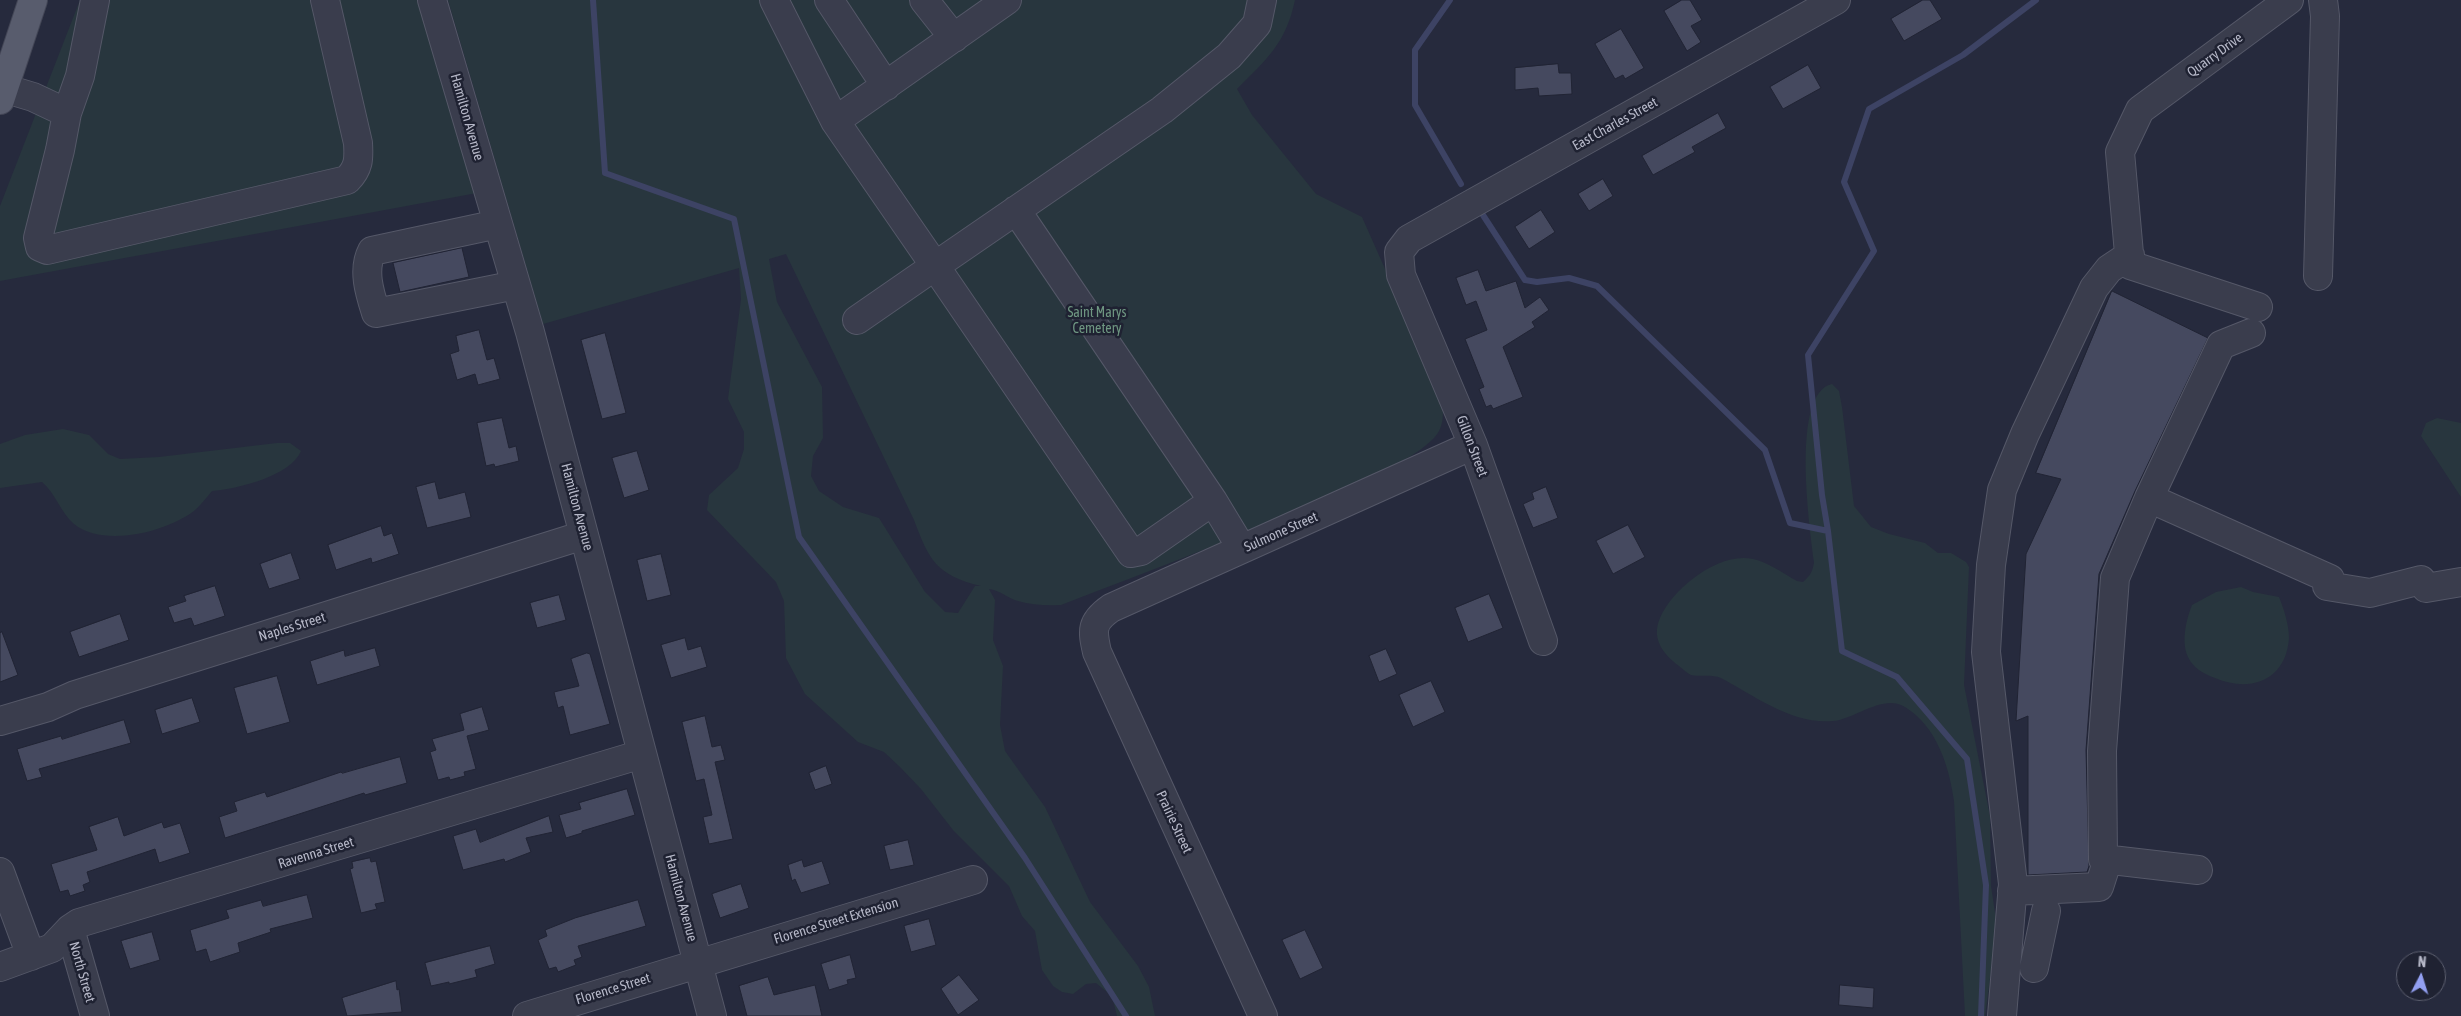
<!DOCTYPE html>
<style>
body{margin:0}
#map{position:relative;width:2461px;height:1016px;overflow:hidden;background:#262a3d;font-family:"Asap Condensed",sans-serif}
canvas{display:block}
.north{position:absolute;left:2396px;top:951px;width:50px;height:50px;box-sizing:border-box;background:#1f2232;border:1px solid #5b5e6e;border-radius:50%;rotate:5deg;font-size:14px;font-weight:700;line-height:20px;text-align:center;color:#b6b8c8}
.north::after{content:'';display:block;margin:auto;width:18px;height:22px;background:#929ff1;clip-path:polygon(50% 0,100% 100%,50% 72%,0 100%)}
</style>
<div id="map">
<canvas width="2461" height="1016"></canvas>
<div class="north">N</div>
</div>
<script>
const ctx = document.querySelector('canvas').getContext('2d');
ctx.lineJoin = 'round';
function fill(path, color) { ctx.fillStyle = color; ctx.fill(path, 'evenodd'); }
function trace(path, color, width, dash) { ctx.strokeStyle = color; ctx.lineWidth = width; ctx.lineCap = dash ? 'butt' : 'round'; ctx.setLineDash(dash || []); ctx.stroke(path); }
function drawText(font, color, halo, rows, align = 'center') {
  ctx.font = font + ' "Asap Condensed",sans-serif'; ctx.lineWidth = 5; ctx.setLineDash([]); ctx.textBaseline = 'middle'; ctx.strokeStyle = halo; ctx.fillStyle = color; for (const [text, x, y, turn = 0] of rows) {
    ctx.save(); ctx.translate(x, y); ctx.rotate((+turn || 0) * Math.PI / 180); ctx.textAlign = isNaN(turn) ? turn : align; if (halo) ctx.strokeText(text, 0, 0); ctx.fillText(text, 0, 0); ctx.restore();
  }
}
const green = new Path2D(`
 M80,0h341l56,193 -477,88v-75z
 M448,0h847c-9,43 -28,59 -58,89l15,26 64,79 46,23 79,178c3,14 4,32 -7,43 -22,22 -54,34 -82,47 -94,46 -193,82 -291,120 -15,1 -29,0 -43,-4 -11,-3 -18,-11 -29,-12l6,11 -2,40 10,26 -3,59 5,26 40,56 45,95 48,64 11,21 6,29h-38l-5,-20 -16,-13 -10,1 -13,10 -11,-2 -9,-6 -11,-16 -7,-39 -13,-15 -13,-30 -56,-56 -32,-41 -21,-22 -16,-15 -26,-10 -53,-48 -19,-36 -2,-57 -8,-19 -69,-72 2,-15 29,-27 6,-19v-17l-16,-33 13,-100 -2,-31 -196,56zM786,254l128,266c15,40 22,55 67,66h-6l-17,27 -13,-1 -20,-20 -46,-74 -36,-11 -24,-16 -8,-15 2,-20 10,-18 -1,-51 -45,-85 -8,-43z
 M1832,384l7,7 3,16 12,99 17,21 18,7 36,9 13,10h13l15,9 3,5 -5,118 26,131 1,70 6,40 -12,90h-20l-11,-215c-5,-35 -17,-74 -49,-94 -21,-14 -50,12 -72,14 -40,4 -78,-25 -112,-43 -9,-4 -20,-1 -30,-3 -4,-2 -8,-6 -12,-9 -16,-12 -28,-27 -19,-48 12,-29 59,-67 93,-59 15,3 31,15 44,22l6,1c7,-6 10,-11 11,-20 -4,-33 -24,-169 18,-178z
 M2437,418l24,5v74l-40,-61 5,-13z
 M63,429l26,6 19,19 12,5 39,-2 118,-14h13l11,8c-10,25 -64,38 -89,40 -6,7 -12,15 -18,20 -28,21 -90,37 -120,13 -13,-11 -18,-30 -32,-42l-42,6v-44l25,-9z
 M2241,587l12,5 26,5c5,12 10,28 10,41 -3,43 -39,55 -74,40 -11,-4 -22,-10 -27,-21 -7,-15 -2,-37 4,-52l24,-13z`);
const stream = new Path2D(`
 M593,0l12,173 129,46 65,318 226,321 101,158
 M1450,0l-35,50v55l46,79
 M1481,212l44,68 12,2 32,-4 28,8 168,164 25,73 38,8 14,120 55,26 70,82 19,126 -5,131
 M1828,531l-6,-36 -14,-140 66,-104 -30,-69 25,-73 94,-54 73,-55`);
const building = new Path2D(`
 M1682,0h8l12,20 -11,6 10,16 -14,9 -23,-40z
 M1923,0h7l12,19 -38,22 -13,-22z
 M1621,29l23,39 -19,11 -2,-4 -8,4 -20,-35z
 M1558,64l1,9h12l1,21 -33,2 -1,-8 -23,2v-22z
 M1808,65l13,23 -38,21 -13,-22z
 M1718,113l8,15 -34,19 3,5 -42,23 -11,-19z
 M1603,179l10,17 -24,15 -11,-17z
 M1541,210l14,22 -26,17 -14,-22z
 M462,248l7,29 -69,15 -7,-29z
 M1478,270l8,21 30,-10 9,27 15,-11 9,13 -17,12 3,5 -32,20 20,50 -30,12 -2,-4 -5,2 -7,-18 5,-2 -19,-48 22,-9 -11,-29 -10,4 -10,-27z
 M2112,291l96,47 -73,153 -36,83 -13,176 3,116 -2,6 -59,3v-159l-12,5 10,-167 35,-75 -25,-6z
 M479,330l8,30 7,-2 6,21 -22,6 -3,-11 -18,6 -7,-26 9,-3 -3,-15z
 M605,333l21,80 -24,6 -21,-79z
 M502,418l7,30 7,-2 3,15 -24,6 -1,-3 -8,2 -9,-43z
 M637,451l12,39 -25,8 -12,-40z
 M435,482l4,17 26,-7 6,25 -44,11 -11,-41z
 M1546,487l12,31 -25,10 -10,-24 11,-5 -2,-6z
 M1628,525l17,32 -32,17 -17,-33z
 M381,526l3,10 8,-3 7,21 -27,9 -1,-5 -35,12 -8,-25z
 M291,553l9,26 -31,10 -9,-25z
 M661,554l10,41 -24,6 -10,-41z
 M215,586l10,30 -31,10 -3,-8 -17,5 -6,-16 18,-6 -2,-5z
 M1489,594l14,34 -35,14 -13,-34z
 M559,595l7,25 -29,8 -7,-25z
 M120,614l9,26 -50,17 -9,-25z
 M2,632l16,43 -18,7v-49z
 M685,638l3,12 13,-4 6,21 -36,11 -10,-33z
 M375,648l5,18 -63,19 -7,-24 34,-11 1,6z
 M1386,649l11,25 -18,8 -10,-26z
 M587,653l3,1 20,70 -40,11 -7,-29 -5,2 -4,-16 25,-6 -8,-27z
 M277,676l13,46 -43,12 -13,-46z
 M1431,681l14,31 -32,15 -14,-32z
 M192,698l8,24 -38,12 -7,-24z
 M482,707l7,23 -22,6 9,33 -12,3 1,4 -15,4 -1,-3 -11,3 -8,-28 6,-2 -4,-11 32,-9 -4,-16z
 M705,716l7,31 9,-2 4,15 -10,2 18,77 -24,5 -6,-27 9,-2 -8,-36 -8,2 -14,-59z
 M124,720l7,23 -92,26 3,8 -15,4 -10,-32 44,-13 1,3z
 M400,757l7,26 -42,12 -1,-2 -139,45 -6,-21 18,-6 -3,-9 31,-10 2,5 74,-25 1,1z
 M826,766l6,18 -17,6 -6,-17z
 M627,789l8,26 -53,16v2l-16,5 -7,-23 22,-6 -2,-6z
 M549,816l4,16 -27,6 5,14 -26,10 -1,-3 -41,11 -10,-34 23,-7 4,13z
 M118,817l6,19 38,-14 2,6 16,-5 10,30 -31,10 -4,-14 -68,23 3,10 -7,3 2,6 -15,5 -2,-6 -8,2 -9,-28 46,-14 -8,-23z
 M908,840l6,25 -24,5 -6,-24z
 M370,858l1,4 5,-1 9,41 -10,2 2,5 -16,4 -11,-44 3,-1 -1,-6z
 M802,860l2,7 18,-6 8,23 -29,9 -6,-14 -3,2 -4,-16z
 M741,884l8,24 -29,10 -8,-24z
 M307,895l6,23 -43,11 1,3 -33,11 2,9 -30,10 -4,-13 -10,3 -6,-22 39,-12 -3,-8 35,-10 2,6z
 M638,900l8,26 -68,20 4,11 -8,3 2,5 -18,7 -2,-5 -7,2 -11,-29 9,-4 -2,-6 30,-12z
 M929,919l7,26 -25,7 -7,-26z
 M1305,930l18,38 -23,11 -18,-39z
 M152,932l8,28 -30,9 -9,-28z
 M490,946l5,18 -20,6 2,7 -28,7v-2l-18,4 -6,-23z
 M850,955l6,23 -9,2 1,4 -19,6 -8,-26z
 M959,975l20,25 -21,15 -17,-26z
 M768,977l6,18 41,-10 7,31h-75l-8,-30z
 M396,981l1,9 2,-1 3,23 -55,4 -5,-18z
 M1840,985l34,3 -1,20 -34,-3z`);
const minor = new Path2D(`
 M95,0l-15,76 -13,37 -7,37 -22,88 2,9 7,3 300,-70c12,-12 12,-21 11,-37l-33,-143
 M432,0l98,332 182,684
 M774,0l61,121 100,145 227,-156 67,-54 28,-32 5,-24
 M829,0l57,86
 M924,0l30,38
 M0,87l33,10 34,16
 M835,121l172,-121
 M498,224l-126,27c-10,19 -2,43 4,62l140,-28
 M2318,276l7,-260 -2,-16
 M2258,307l-128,-42 -10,-113 20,-42 149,-110
 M857,320l78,-54 196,287 10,-2 72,-50 -197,-291
 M2251,333l-30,12 -72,153 181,81
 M2149,498l-34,80 -13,173 1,108 95,11
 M1213,501l29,48
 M2327,586l43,7 51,-13
 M2426,588l35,-6
 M1543,641l-70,-196 -72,-170 -2,-23 10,-13 427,-239
 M0,721l48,-14 27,-12 509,-160
 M0,872l31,84
 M2012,891l87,-4 9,-28
 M70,929l25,87
 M0,967l52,-19 18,-19 9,-6 563,-169
 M2034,968l12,-57
 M527,1016l446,-136
 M1263,1016l-166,-364c-5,-22 -6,-30 14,-44l362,-163
 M2002,1016l11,-132 -27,-232 5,-87 11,-75 23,-56 69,-146 15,-19 21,-14`);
const major = new Path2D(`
 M0,100l33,-100`);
const streetNames = [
 ["Quarry Drive",2215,55,-36],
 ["Hamilton Avenue",467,117,74],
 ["East Charles Street",1615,124,-29],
 ["Gillon Street",1472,446,69],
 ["Hamilton Avenue",577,507,75],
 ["Sulmone Street",1281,532,-24],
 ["Naples Street",292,627,-17],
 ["Prairie Street",1174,822,65],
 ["Ravenna Street",316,853,-17],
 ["Hamilton Avenue",681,898,75],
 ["Florence Street Extension",836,921,-17],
 ["North Street",82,972,74],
 ["Florence Street",613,989,-17]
];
const parkNames = [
 ["Saint Marys",1097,313],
 ["Cemetery",1097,329]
];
fill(green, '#28363e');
trace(stream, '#3d4364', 6);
fill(building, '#45495f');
trace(building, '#212434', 1);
trace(minor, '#555868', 30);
trace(major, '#434656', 30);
trace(minor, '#3a3d4d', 28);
trace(major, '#585c6d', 28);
drawText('14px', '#b6b8c8', '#1f2232', streetNames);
drawText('14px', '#6f9782', '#1f2232', parkNames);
</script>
